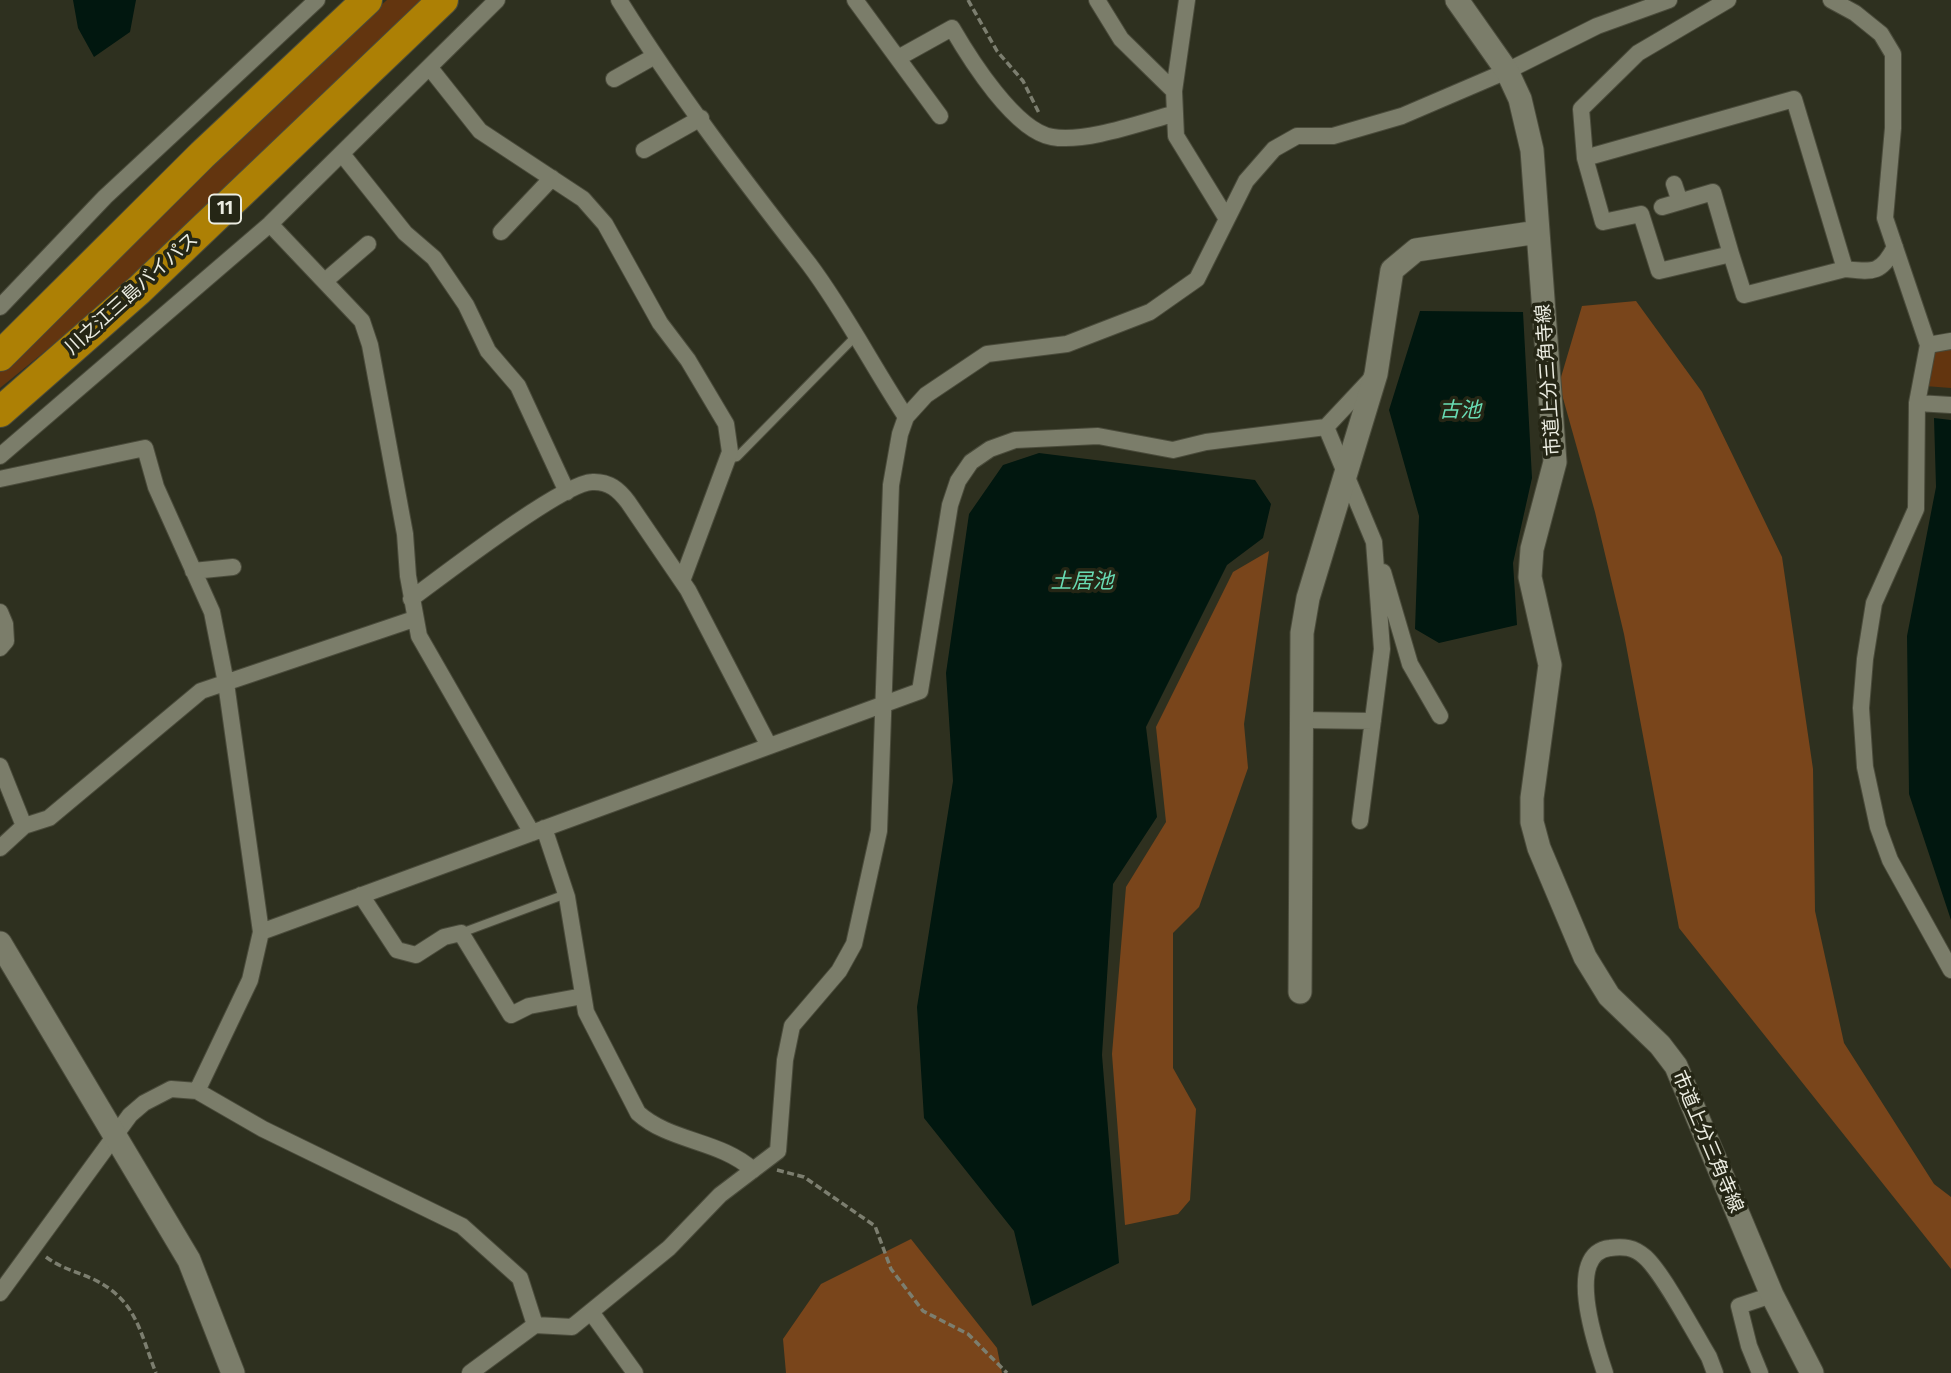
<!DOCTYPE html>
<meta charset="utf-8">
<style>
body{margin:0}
canvas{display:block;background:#2e301f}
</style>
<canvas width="1951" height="1373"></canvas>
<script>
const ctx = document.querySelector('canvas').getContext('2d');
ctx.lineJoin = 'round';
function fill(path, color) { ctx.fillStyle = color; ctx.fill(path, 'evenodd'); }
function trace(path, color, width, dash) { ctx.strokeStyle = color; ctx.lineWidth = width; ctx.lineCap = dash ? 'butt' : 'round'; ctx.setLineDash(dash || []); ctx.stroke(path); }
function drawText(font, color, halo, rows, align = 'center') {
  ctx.font = font + ' "Fira Sans","Noto Sans JP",sans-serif'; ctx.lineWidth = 7; ctx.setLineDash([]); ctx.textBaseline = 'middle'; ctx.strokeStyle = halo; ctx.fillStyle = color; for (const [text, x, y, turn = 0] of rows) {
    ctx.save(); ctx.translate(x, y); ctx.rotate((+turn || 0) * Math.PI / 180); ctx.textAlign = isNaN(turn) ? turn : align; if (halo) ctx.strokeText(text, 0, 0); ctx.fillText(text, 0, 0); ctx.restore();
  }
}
const green = new Path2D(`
 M387,0h37l-311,296 -113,92v-20l281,-273z
 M1951,344v44l-26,-2 7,-38z`);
const forest = new Path2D(`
 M1636,301l66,91 80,165 31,212 2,142 29,132 90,141 17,13v72l-272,-341 -55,-294 -29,-122 -36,-128 23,-78z
 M1269,551l-25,173 4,44 -49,139 -26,26v135l23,41 -6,91 -12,14 -53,11 -13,-171 14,-167 40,-65 -10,-95 77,-155z
 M911,1239l86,109 5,25h-216l-3,-34 38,-55z`);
const water = new Path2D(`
 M73,0h63l-6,32 -36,25 -16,-29z
 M1420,311l103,1 9,166 -19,85 4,62 -78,18 -24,-14 4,-113 -30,-106z
 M1934,418l17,2v500l-42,-126 -2,-158 29,-149z
 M1039,453l216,27 16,24 -8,34 -36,27 -81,162 11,90 -44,67 -11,171 17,208 -87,43 -18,-75 -90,-113 -7,-111 36,-226 -7,-108 23,-159 34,-49z`);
const path = new Path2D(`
 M968,0l29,51 26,30 16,32
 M777,1170l27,7 71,49 16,43 32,42 45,23 39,39
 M46,1257c16,12 32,15 49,23 42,21 45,53 61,93`);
const lane = new Path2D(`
 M728,459l9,-2 118,-120
 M461,933l105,-39`);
const street = new Path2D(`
 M619,0c57,92 124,179 190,264 36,48 64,103 97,153
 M855,0l85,116
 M1097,0l24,39 53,52
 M1187,0l-13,91 2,45 51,83
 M1728,0l-90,53 -57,56 4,49 18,64 38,-8 18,57 72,-17 13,41 101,-26
 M1831,0l24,13 26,21 12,20v74l-8,90 43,127 -11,58 -1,106 -42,94 -9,56 -4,49 4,59 13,60 12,33 61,110
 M898,58l54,-30c18,31 63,103 100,109 33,6 88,-14 121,-23
 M430,68l50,63 103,68 22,25 55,99 28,37 38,64 4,28 -48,129
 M614,79l41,-23
 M644,150l57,-32
 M342,154l63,79 29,25 32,47 22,46 30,35 49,106
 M1585,158l209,-59 51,170c28,3 36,5 50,-22
 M1674,184l6,18
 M1662,207l51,-15 18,62
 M270,224l92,97 8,24 35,189 3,42 11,60 113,197
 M501,232l51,-54
 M325,281l43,-37
 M0,307l105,-110 212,-197
 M1928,345l23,-4
 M1917,403l34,2
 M1326,427l46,-49
 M0,456l270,-232 227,-224
 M0,479l145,-31 11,39 56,125 14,71 35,249 -11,48 -53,111
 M193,571l40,-4
 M1383,572l27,92 30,52
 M411,599c30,-22 151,-116 181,-117 17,-1 27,8 36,20l60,88 81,156
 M0,612l5,12 1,17 -6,7
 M1301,720l72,1
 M0,766l24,60
 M544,828l23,69 19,115 52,101c32,29 82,27 115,57
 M0,848l24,-22 25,-8 152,-127 213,-72
 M361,895l36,55 19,5 28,-18 17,-4 50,82 18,-9 54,-10
 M261,932l659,-241 30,-186 8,-24 13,-19 19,-13 25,-9 83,-4 75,14 33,-8 120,-15 48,115 8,107 -22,172
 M0,1293l130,-178 14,-12 27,-14 26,2 66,38 199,97 58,52 15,47
 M591,1312l44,61
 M470,1373l65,-48 37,2 97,-79 51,-53 58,-44 7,-91 7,-34 47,-55 15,-27 25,-113 12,-346 9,-51 6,-17 20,-22 61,-41 80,-10 83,-32 47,-33 49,-98 28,-32 23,-13h36l69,-20 105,-45 90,-45 72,-26
 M1605,1373c-9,-27 -41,-120 5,-125 13,-2 24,-1 35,9 18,16 50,77 64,100l6,16
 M1760,1373l-11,-27 -10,-40 33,-11`);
const secondary = new Path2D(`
 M1457,0l50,71 13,28 12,51 23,312 -23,87 -2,28 20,88 -18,133v24l7,26 46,109 24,39 51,49 16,21 96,229 40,78
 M0,943l189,317 44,113
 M1300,992l2,-359 6,-35 68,-224 16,-104 24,-20 122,-18`);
const highway = new Path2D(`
 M0,356l202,-201 165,-155
 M0,412l139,-122 304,-290`);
const shields = [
 [225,209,32]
];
const shieldNames = [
 ["11",225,209]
];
const streetNames = [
 ["川之江三島バイパス",132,294,-42],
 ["市道上分三角寺線",1549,380,-94],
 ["市道上分三角寺線",1707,1142,67]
];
const waterNames = [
 ["古池",1460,411],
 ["土居池",1082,582]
];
fill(green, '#63350f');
fill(forest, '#79451b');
fill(water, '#01170f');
trace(lane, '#4a4b3b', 10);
trace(street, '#4a4b3b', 18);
trace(secondary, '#4a4b3b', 25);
trace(highway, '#4a4b3b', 32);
trace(path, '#7c7e6f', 3.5, [7, 3.5]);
trace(lane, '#7b7d6a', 8);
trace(street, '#7b7d6a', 16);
trace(secondary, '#7b7d6a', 23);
trace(highway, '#ad8005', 30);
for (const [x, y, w] of shields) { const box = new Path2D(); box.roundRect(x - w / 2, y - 14.5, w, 29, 5); ctx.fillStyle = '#252615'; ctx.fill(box); trace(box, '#ebece1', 2); }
drawText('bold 18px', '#ebece1', null, shieldNames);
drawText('19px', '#ebece1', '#252615', streetNames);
drawText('italic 21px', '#68dbb3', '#252615', waterNames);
</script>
